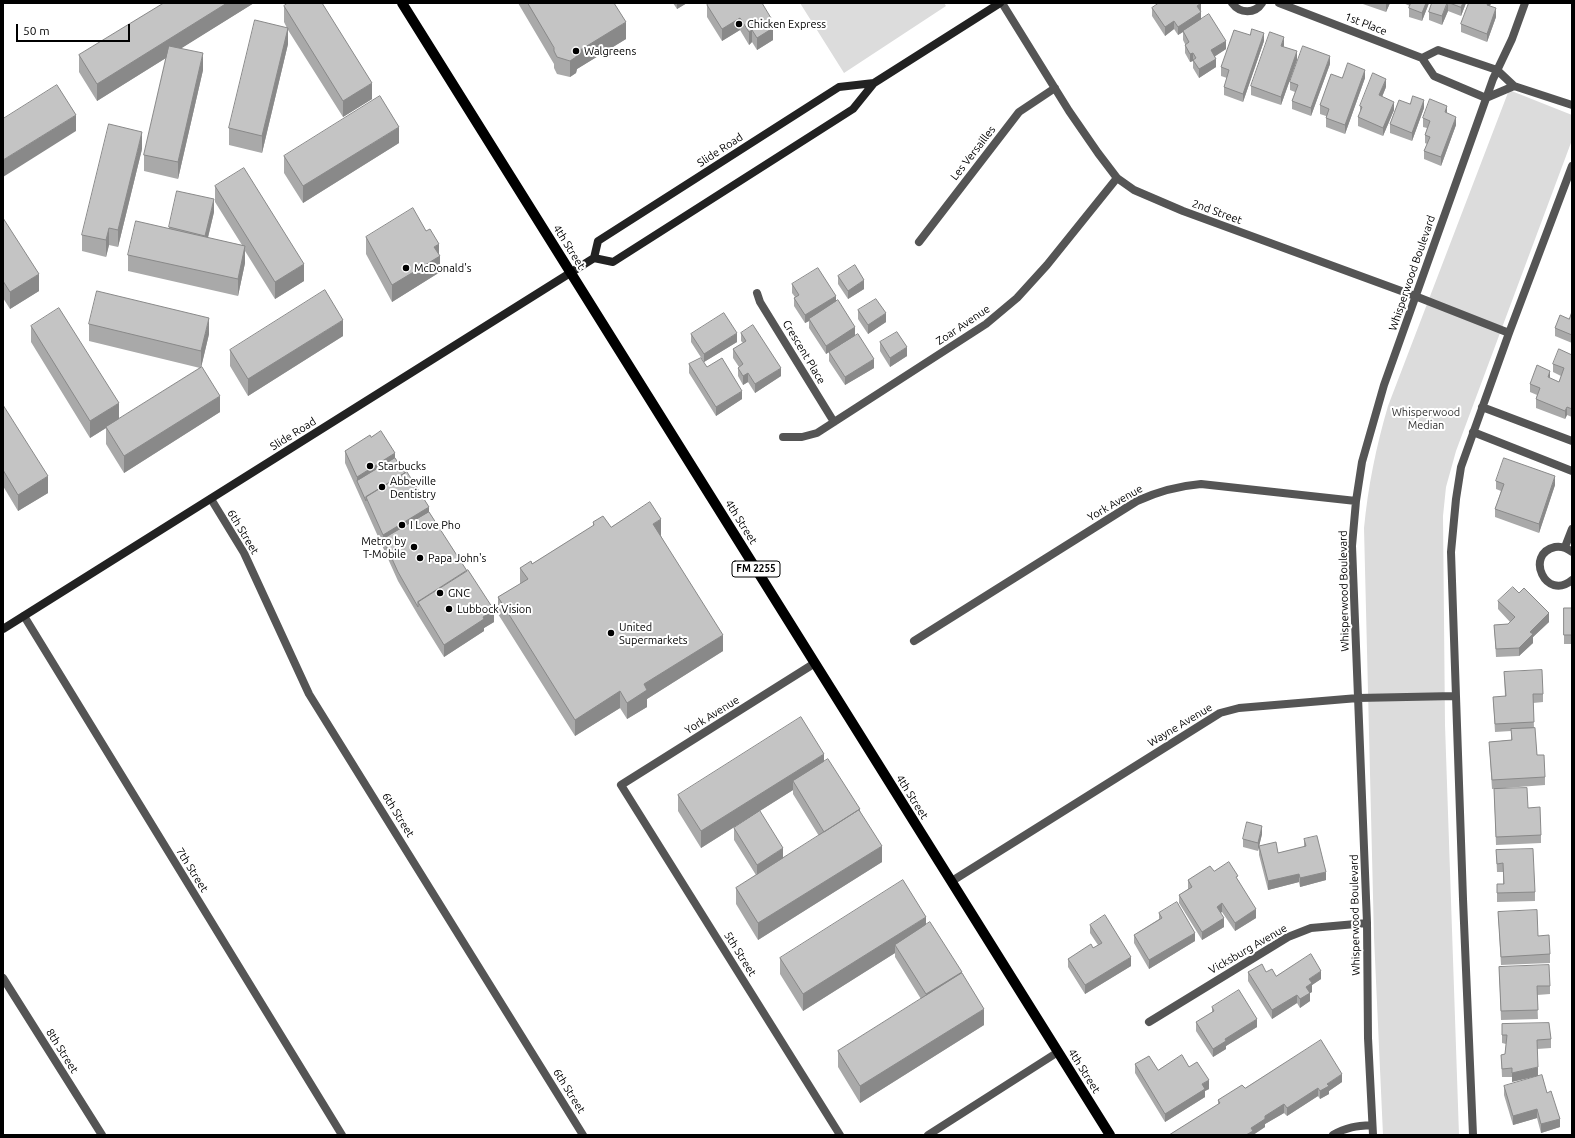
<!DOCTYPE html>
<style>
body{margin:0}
#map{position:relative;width:1575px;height:1138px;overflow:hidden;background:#fff;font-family:Ubuntu,sans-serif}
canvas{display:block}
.frame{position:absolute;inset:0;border:4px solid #000;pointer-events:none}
.scale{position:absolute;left:16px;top:24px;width:114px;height:18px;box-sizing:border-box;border:2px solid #000;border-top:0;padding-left:5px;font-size:12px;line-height:14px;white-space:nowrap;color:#000;-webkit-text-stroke:3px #fff;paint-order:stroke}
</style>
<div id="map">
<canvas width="1575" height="1138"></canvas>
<div class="frame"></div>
<div class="scale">50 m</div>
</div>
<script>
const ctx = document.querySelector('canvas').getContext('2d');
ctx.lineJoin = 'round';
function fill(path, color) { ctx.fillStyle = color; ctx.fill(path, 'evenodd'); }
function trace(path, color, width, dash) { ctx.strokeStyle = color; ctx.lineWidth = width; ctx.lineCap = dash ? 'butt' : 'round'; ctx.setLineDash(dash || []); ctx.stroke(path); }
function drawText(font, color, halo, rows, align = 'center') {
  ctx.font = font + ' Ubuntu,sans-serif'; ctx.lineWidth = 4; ctx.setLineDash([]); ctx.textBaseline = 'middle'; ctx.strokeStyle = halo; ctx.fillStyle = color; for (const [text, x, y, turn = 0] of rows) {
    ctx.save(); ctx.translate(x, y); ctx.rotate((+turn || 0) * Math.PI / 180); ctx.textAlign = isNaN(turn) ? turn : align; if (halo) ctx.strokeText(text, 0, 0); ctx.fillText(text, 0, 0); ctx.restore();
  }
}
const green = new Path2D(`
 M800,3h144l2,3 -102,67z
 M1509,90l63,25v25l-116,311 -10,36 -3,29 2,209 14,410h-76l-9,-198 -10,-409c4,-42 12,-81 24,-122z`);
const street = new Path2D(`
 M1002,3l67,108 29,42 19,25 17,12 49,21 232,85 94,37
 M1232,3c8,11 23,11 30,0
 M1279,3l143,55 12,18 52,22 28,-12
 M1422,58l16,-8 59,20 17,16 58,19
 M919,242l100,-130 36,-24
 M757,293l3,9 74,120
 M1482,407l90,34
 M1473,432l99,39
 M783,437h19l15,-4 169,-109 31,-26 30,-33 70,-87
 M211,499l33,54 65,141 274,441
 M1565,547l7,-18
 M1572,552c-5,-4 -11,-6 -17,-5 -31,7 -9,55 17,33
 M24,616l318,519
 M914,641l223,-140c22,-10 41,-15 64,-17l155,17
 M815,663l-194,122 219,350
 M952,881l268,-168 19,-5 119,-10 97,-2
 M3,978l99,157
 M1149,1022l139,-85 23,-9 56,-5
 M928,1135l130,-83
 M1333,1135c13,-8 24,-9 39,-10
 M1373,1135l-5,-97 -1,-115 -15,-377 4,-45 6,-39 22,-77 109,-306 19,-40 13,-36
 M1473,1135l-10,-236 -12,-347 5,-53 5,-32 48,-134 63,-167`);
const secondary = new Path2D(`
 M594,258l4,-17 241,-154 35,-4
 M3,629l591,-371 19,4 240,-153 21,-26 126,-80`);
const primary = new Path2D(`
 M402,3l708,1132`);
const wall = new Path2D(`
 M164,3h90l-73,45 22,22 -25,109 -34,-8v-16l22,-97 -69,43 -18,-29v-17z
 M518,3h96l12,36 -49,30 -1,4 -6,4 -13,-3 -3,-6v-4z
 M673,3h14l-10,6z
 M1360,3h30l-4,9z
 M1403,3h26l-7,18 -13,-4v-9l1,-2z
 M1432,3h34l-5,13 -13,-5 -6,14 -13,-5v-8z
 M1469,3h22l-1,3 6,11 -9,25 -26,-10v-8z
 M707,5l64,19 2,16 -16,10 -5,-8 -3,3 -9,-15 -18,11 -15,-24z
 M284,6l88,93 -29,18 -55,-87v14l-26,109 -33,-8v-17l58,-100 -3,-6z
 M1152,8l49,3v9l25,29 -11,7 1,11 -17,11 -6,-10v-7l-3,1 -5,-9v-9l-2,-4v-8l-5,3 -4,-6 -9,7 -13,-20z
 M1264,41l-21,61 -19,-7v-8l3,-9 -6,-2v-9z
 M1284,46l-1,1 14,13 -16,45 -30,-10v-9z
 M1330,64l-19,52 -19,-7v-8l3,-9 -5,-2v-8z
 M1342,78h23l-20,56 -19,-7v-11l-6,-2v-9z
 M1386,87l-4,10 12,13 -11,26 -25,-10v-9l2,-3v-8z
 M1424,108l-12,33 -22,-8v-9z
 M1447,113l9,12 -15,41 -17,-7v-8l3,-7 -2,-1v-8l2,-7 -4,-1v-9z
 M399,143l-96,60 -19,-30v-17z
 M142,149l-24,98 -9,-2 -3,12 -24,-6v-16z
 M215,186l89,95 -29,18 -30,-48v12l-7,33 -110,-25v-16l41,-26v-2l45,-15 -6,26 34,7 -27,-43z
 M3,218l36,73 -29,18 -7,-11z
 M366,237l74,35 -48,30 -26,-48z
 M838,276l26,13 -16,10 -10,-15z
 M792,284l44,18 19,34 -15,9 34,23 -29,17 -16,-24v-9l-3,2 -17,-26v-7l-4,2 -11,-17v-8l1,-1 -3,-4z
 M858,310l28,12 -18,12 -10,-15z
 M1572,312v31l-17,-7v-8l14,-9z
 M89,324l120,10 -8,33 19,45 -96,61 -18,-29v-16l-16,10 -59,-96v-16l88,93 81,-51 -111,-27z
 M741,333l40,43 -26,17 -7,-11 -5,3 -5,-9v-8l1,-1 -6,-9v-9l10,-6 -2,-2z
 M691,334l46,8 -33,20 -13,-20z
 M343,336l-95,60 -18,-30v-16z
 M880,342l27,14 -17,11 -10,-16z
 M1572,355v62l-5,-2 -2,4 -29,-11v-9l1,-4 -7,-3v-8l20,-6 9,4 2,-6 -8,-4v-8z
 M689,364l18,3 35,32 -26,17 -27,-43z
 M3,405l45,88 -30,18 -15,-25z
 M371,437l24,21 34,54 65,110 -10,6v3l-40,26 -26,-42 -20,-34 -53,-118v-12z
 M1496,481l59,4 -16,48 -44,-16v-8l6,-18 -5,-2z
 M593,522l18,5 50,9 62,115 -76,48v8l-20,12 -7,-11 -45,28 -77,-122v-17l22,-13v-16l12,-4 61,-38z
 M1498,601l51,21 -16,15v6l-14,13 -23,1 -2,-32 14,-1 2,-2 -12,-13z
 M1572,608v36h-8v-27z
 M1504,672l39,22v8l-10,1 1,25 3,27 8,22v8l-53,4 -3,-47 22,-2v-9l-16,1 -2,-35h12z
 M824,762l36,49 22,51 -124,78 -22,-36v-16l20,-13 -22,-35v-12l49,30 36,-22 -26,-42v-4l-92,58 -23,-37v-16z
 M1494,789l34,19 13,27v8l-45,2z
 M1262,834l-3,12 19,7 26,-6v-8l22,41 -26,7 -1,-5 -31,8 -9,-35v-8l-1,4 -15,-4v-8z
 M1496,850l39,42v9l-38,1v-18h6v-12h-6z
 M1214,871l24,9 18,38 -21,13 -13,-19 -2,1 4,14 -22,13 -23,-37v-8l9,-6v-9z
 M1498,912l40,24 12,18v9l-49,2z
 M1159,913l36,28 -46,28 -15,-26v-8l25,-16z
 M926,925l36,49 22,51 -124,78 -22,-36v-16l83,-52 -26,-42v-4l-92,58 -23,-37v-16z
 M1090,925l41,41 -46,28 -17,-27v-8l25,-11 5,-3 -8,-12z
 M1499,967l51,19v8l-13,1 1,24 -37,1z
 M1248,972h18l10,4 45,3 -9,6v7l-2,1v8l-10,7 -3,-5 -25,16 -24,-38z
 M1212,1007l45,20 -31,19v3l-13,8 -17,-26v-9l16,-9z
 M1502,1024l49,15v9l-14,1 -25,33v-5h-10l-1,-22 4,-1 1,-10 -4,-1z
 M1135,1064l23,6 51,19 -4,2v6l-40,25 -30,-49z
 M1342,1082l-13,9v3l-9,5 -2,-3 -31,20 -3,-3 -19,11v3l-12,8h-84l49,-30v-5l27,-12z
 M1504,1086l43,7 13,34 -19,6 -4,-15 -24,7 -9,-30z`);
const shadedWall = new Path2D(`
 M227,3h27l-157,98v-17z
 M677,3h10l-10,6z
 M1201,3v8l-4,3v-8z
 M1387,3h3l-4,9v-8z
 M1426,3h3l-7,18v-8z
 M1448,3v8l-6,14v-9z
 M1463,3h3l-5,13v-9z
 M1488,3h3l-4,10v-8z
 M1496,8v9l-9,25v-8z
 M1201,12v9l-23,14v-8z
 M740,18v12l-18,11v-12z
 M771,18v11l2,-1v12l-16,10v-12l11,-18z
 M1174,21v8l-9,7v-9z
 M626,22v17l-49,30 -1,4 -6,4v-16l7,-9z
 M288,28v16l-26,109v-17z
 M752,30v12l-3,3v-13z
 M1264,33v8l-21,61v-8z
 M1284,37v9l-3,8v-8z
 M1226,41v8l-15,10v-9z
 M1297,51v9l-16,45v-8z
 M203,53v17l-25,109v-17z
 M1193,53v8l-3,1v-8z
 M1330,56v8l-19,52v-8z
 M1216,59v8l-17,11v-9z
 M1365,70v8l-20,56v-9z
 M1386,79v8l-7,17v-9z
 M372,83v16l-29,18v-16z
 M1424,100v8l-12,33v-8z
 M1394,102v8l-11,26v-8z
 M1447,106v8l-2,-2z
 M76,115v16l-73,46v-17z
 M1456,117v8l-15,41v-9z
 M399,127v16l-96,60v-17z
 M142,132v17l-24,98v-17z
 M214,199v13l-9,37v-13z
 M109,228v17l-3,12v-17z
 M439,244v12h1v16l-48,30v-17l42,-38z
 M245,246v17l-7,33v-17z
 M304,264v17l-29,18v-17z
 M39,274v17l-29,18v-17z
 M864,280v9l-16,10v-8z
 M836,296v8l-27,15v2l-4,2v-8z
 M886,313v9l-18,12v-9z
 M209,318v16l-8,34v-17z
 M343,320v16l-95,60v-17z
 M855,327v9l-29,18v-8z
 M737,333v9l-33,20v-8z
 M907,347v9l-17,11v-9z
 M874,359v9l-29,17v-8z
 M781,368v8l-26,17v-9z
 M1550,371v8l-2,-2z
 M748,373v9l-5,3v-9z
 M742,391v8l-26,17v-9z
 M220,396v16l-96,61v-17z
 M119,403v17l-13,7v1l-16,10v-17z
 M1567,407v8l-2,4v-8z
 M395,453v13l-38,15v-4z
 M48,476v17l-30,18v-16z
 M1555,476v9l-16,48v-9z
 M429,507v13l-46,19v-4z
 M661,519v17l-8,5v-17z
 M494,610v12l-10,6v3l-40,26v-12l39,-28z
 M1549,613v9l-16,15v6l-14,13v-8l11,-16z
 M723,635v16l-76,48v8l-20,12v-16l17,-19z
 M620,691v17l-45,28v-16z
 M824,754v17l-31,10v9l-92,58v-17z
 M860,809v13l-36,22v-12z
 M1262,826v8l-4,17v-8z
 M882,846v16l-124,78v-17z
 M783,848v13l-26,16v-12z
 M1326,872v8l-26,7v-9z
 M1299,874v8l-31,8v-9z
 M1222,903v9l-5,3v-8z
 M1256,909v9l-21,13v-8z
 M926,917v16l-31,12v8l-92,58v-17z
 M1224,918v9l-22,13v-8z
 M1195,933v8l-46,28v-9z
 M1131,957v9l-46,28v-9z
 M1321,971v8l-9,6v7l-2,1v8l-10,7v-9l6,-12 3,-8z
 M962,972v13l-36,22v-13z
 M1297,995v8l-25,16v-9z
 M984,1009v16l-124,78v-17z
 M1257,1019v8l-31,19v3l-13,8v-8l12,-10z
 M1538,1067v9l-26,6v-9z
 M1342,1074v8l-13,9v3l-9,5v-8l7,-7z
 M1209,1080v9l-4,2v6l-40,25v-8l37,-30z
 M1318,1088v8l-31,20v-8z
 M1284,1104v9l-19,11v-8z
 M1537,1109v9l-24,7v-9z
 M1265,1119v8l-12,8h-7l5,-7z
 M1560,1119v8l-19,6v-9z`);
const building = new Path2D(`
 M164,3h63l-130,81 -18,-29z
 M288,3h34l50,80 -29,18 -59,-95z
 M528,3h86l12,19 -49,30 -1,5 -6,4 -13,-4 -3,-6v-3z
 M710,3h52l9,15 -3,2 5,8 -16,10 -5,-8 -3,2 -9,-14 -18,11 -15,-24z
 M1159,3h42l-4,3 4,6 -23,15 -4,-6 -9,6 -13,-19z
 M1411,3h15l-4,10 -13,-5z
 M1432,3h15l-5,13 -13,-4z
 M1450,3h13l-2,4z
 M1469,3h19l-1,2 9,3 -9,26 -26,-10z
 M1209,14l17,27 -15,9 5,9 -17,10 -6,-9 3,-2 -3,-5 -3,1 -5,-9 4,-3 -6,-11z
 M255,20l33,8 -26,108 -33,-8z
 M1252,29l12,4 -21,61 -19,-7 5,-17 -8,-3 13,-37 16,5z
 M1270,32l14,5 -3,9 16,5 -16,46 -30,-11z
 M169,46l34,7 -25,109 -34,-7z
 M1303,46l27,10 -19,52 -19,-7 6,-16 -8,-3z
 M1348,63l17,7 -20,55 -19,-7 3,-9 -9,-4 11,-31 11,4z
 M1373,73l13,6 -7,16 15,7 -11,26 -25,-11 4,-10 -2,-1z
 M57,85l19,30 -73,45v-41z
 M380,96l19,31 -96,59 -19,-30z
 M1413,96l11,4 -12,33 -22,-9 9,-24 11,4z
 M1430,99l17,7 -2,6 11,5 -15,40 -17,-6 6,-14 -5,-2 5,-14 -7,-3z
 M109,124l33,8 -24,98 -9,-2 -3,12 -24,-5z
 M244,168l60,96 -29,18 -60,-96z
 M177,191l37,8 -9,37 -36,-9z
 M413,208l13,23 4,-2 9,15 -5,3 6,9 -48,29 -26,-48z
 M3,218l36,56 -29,18 -7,-11z
 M136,221l109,25 -7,33 -110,-24z
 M855,265l9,15 -16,11 -10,-15z
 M818,268l18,28 -31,19 -11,-17 5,-3 -7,-11z
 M325,290l18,30 -95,59 -18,-29z
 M97,291l112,27 -8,33 -112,-27z
 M876,299l10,14 -18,12 -10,-15z
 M838,300l17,27 -29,19 -17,-27z
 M59,308l60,95 -29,18 -59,-95z
 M1572,312v23l-17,-7 5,-13 9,4z
 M724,313l13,20 -33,21 -13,-20z
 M753,325l28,43 -26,16 -7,-11 -5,3 -5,-8 5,-4 -10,-15 13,-8 -5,-8z
 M897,332l10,15 -17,11 -10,-16z
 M858,334l16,25 -29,18 -16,-25z
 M1559,349l13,6v54l-5,-2 -2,4 -29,-12 4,-11 -10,-4 7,-19 13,6 -2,6 11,5 5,-14 -11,-4z
 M701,358l6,9 15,-9 20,33 -26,16 -27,-43z
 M202,367l18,29 -96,60 -18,-29z
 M3,405l45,71 -30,19 -15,-25z
 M381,431l14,22 -38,24 -12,-26 25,-16 1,2z
 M395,458l10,15 -39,24v4l-9,-20z
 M1504,458l51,18 -16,48 -44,-15 9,-25 -8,-3z
 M407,472l22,35 -46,28 -17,-38z
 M650,502l11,17 -8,5 70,111 -79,49 3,6 -20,13 -7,-12 -45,29 -77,-123 30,-18 -8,-11 11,-7 1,3 62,-39 -1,-3 10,-6 8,11z
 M429,512l38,59 -49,31v5l-20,-35 -15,-33z
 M468,570l26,40 -11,7 1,2 -40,26 -26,-43z
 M1513,587l6,6 5,-5 25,25 -19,19 3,2 -14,14 -23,1 -2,-24 14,-1 7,-7 -17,-16z
 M1564,608h8v27h-8z
 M1542,670l1,24h-10l1,28 -39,2 -2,-27 13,-1 -2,-24z
 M801,717l23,37 -123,77 -23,-36z
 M1535,728l2,27h7l1,22 -53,3 -3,-38 23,-2 -1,-11z
 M828,759l32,50 -36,23 -31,-51z
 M1527,788l1,20 12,-1 1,28 -45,2 -2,-48z
 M859,810l23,36 -124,77 -22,-35z
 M760,811l23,37 -26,17 -23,-37z
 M1247,822l15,4 -4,17 -15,-4z
 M1317,836l9,36 -26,6 -1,-4 -31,7 -9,-35 17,-4 2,11 28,-7 -2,-7z
 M1533,849l2,43 -38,1v-9h7l-1,-21 -6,1 -1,-14z
 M1229,862l9,14 -2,1 20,32 -21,14 -13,-20 -5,4 7,11 -22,14 -23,-37 13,-8 -4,-7 22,-14 4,5z
 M903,880l23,37 -123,77 -23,-36z
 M1177,902l18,31 -46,27 -15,-25 28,-17 -3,-5z
 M1537,910l1,26 11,-1 1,19 -49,3 -3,-45z
 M1105,915l26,42 -46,28 -17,-26 23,-15 2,4 9,-5 -12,-18z
 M930,922l32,50 -36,22 -31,-49z
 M1311,954l10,17 -12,8 3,4 -6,4 4,6 -10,6 -3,-4 -25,15 -24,-38 14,-8 4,8 6,-3 4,7z
 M1549,965l1,21h-13l1,24 -37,1 -2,-44z
 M962,973l22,36 -124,77 -22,-35z
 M1239,990l18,29 -32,20 1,2 -13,8 -17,-27 18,-11 -2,-4z
 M1549,1023l2,16 -14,1 1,27 -26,6v-5l-10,1 -1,-14 4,-1 2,-19h-5v-11z
 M1321,1040l21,34 -15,10 2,2 -9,5 -2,-3 -31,20 -3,-4 -19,12v3l-14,9 2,3 -7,4h-77l51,-32 -2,-3 24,-15 3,3z
 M1182,1055l7,12 8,-5 12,18 -7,4 3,5 -40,25 -30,-50 14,-8 9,14z
 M1542,1075l5,18 4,-2 9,28 -19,5 -4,-15 -24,7 -9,-30z`);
const markers = [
 [739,24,4,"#000"],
 [576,51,4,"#000"],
 [406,268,4,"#000"],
 [370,466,4,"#000"],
 [382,487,4,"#000"],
 [402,525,4,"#000"],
 [414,547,4,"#000"],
 [420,558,4,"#000"],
 [440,593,4,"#000"],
 [449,609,4,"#000"],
 [611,633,4,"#000"]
];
const shields = [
 [756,569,48]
];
const shieldNames = [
 ["FM 2255",756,569]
];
const poiNames = [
 ["Chicken Express",747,24],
 ["Walgreens",584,51],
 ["McDonald's",414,268],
 ["Starbucks",378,466],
 ["Abbeville",390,481],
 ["Dentistry",390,494],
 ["I Love Pho",410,525],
 ["Metro by",406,541,"right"],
 ["T-Mobile",406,554,"right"],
 ["Papa John's",428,558],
 ["GNC",448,593],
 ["Lubbock Vision",457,609],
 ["United",619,627],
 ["Supermarkets",619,640]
];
const streetNames = [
 ["1st Place",1366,24,21],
 ["Slide Road",720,150,-33],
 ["Les Versailles",973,153,-52],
 ["2nd Street",1217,212,20],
 ["4th Street",569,247,58],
 ["Whisperwood Boulevard",1412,273,-71],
 ["Zoar Avenue",963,325,-34],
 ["Crescent Place",804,352,59],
 ["Slide Road",293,434,-32],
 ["York Avenue",1115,503,-30],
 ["4th Street",741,522,58],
 ["6th Street",243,532,59],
 ["Whisperwood Boulevard",1344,591,-91],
 ["York Avenue",712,715,-32],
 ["Wayne Avenue",1180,725,-31],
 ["4th Street",912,797,58],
 ["6th Street",398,815,58],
 ["7th Street",192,870,58],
 ["Whisperwood Boulevard",1355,915,-91],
 ["Vicksburg Avenue",1248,949,-30],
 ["5th Street",740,954,58],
 ["8th Street",62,1051,58],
 ["4th Street",1084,1071,58],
 ["6th Street",569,1091,58]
];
const parkNames = [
 ["Whisperwood",1426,412],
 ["Median",1426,425]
];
fill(green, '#dcdcdc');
trace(street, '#555', 8);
trace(secondary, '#222', 8);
trace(primary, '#000', 10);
fill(wall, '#a9a9a9');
fill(shadedWall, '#898989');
fill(building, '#c4c4c4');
trace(building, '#898989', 1);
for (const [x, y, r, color] of markers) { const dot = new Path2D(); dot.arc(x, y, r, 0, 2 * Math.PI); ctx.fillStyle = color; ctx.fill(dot); trace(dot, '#fff', 1.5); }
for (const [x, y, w] of shields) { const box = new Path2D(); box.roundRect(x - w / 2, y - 8, w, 16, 3); ctx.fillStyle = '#fff'; ctx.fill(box); trace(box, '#000', 1); }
drawText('bold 10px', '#000', null, shieldNames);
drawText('11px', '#000', '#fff', poiNames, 'left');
drawText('11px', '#000', '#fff', streetNames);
drawText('11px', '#333', '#fff', parkNames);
</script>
